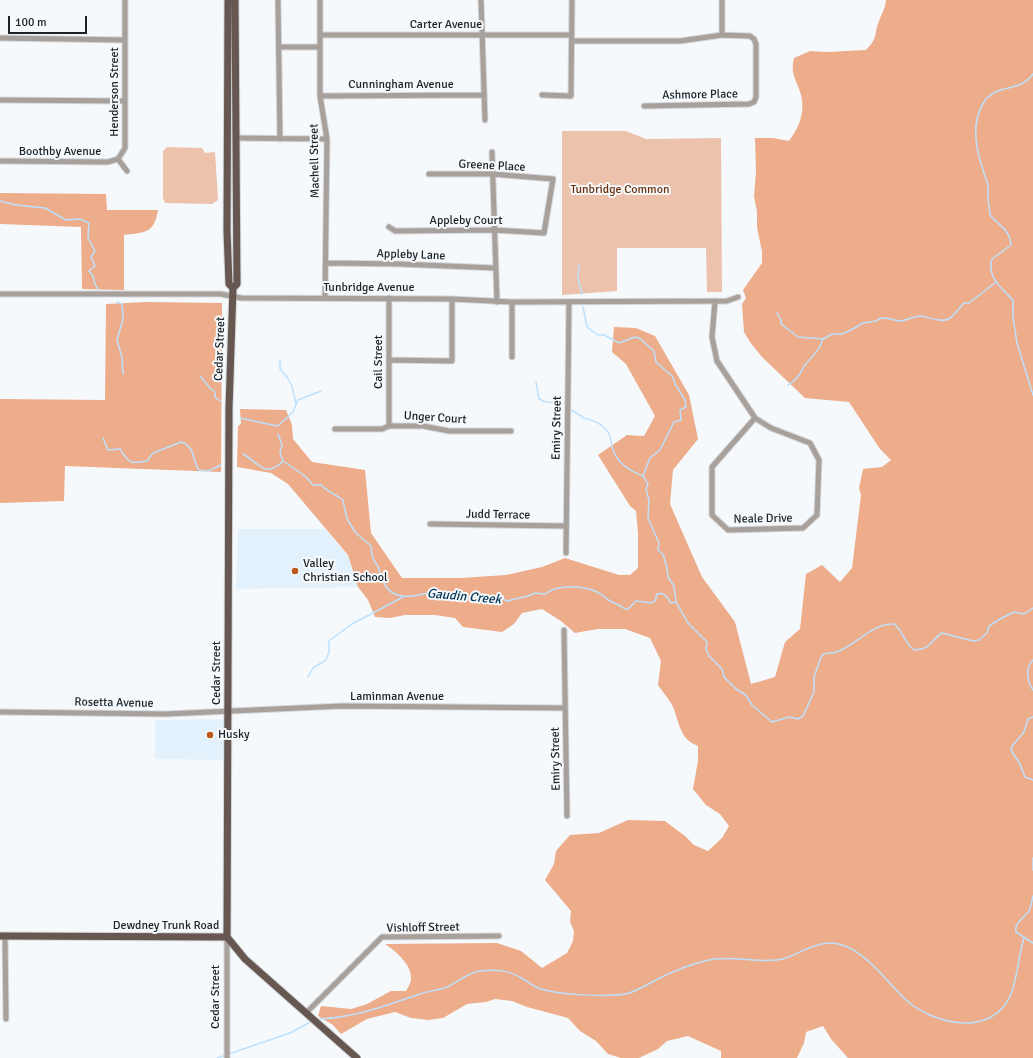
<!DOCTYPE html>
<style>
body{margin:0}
#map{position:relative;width:1033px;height:1058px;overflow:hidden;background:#f6f9fc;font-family:Signika,sans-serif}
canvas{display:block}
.scale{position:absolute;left:8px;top:16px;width:79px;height:18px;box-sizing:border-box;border:2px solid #1b2126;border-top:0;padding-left:5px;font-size:12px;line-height:14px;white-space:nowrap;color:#1b2126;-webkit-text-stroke:3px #f6f9fc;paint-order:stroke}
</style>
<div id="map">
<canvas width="1033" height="1058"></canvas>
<div class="scale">100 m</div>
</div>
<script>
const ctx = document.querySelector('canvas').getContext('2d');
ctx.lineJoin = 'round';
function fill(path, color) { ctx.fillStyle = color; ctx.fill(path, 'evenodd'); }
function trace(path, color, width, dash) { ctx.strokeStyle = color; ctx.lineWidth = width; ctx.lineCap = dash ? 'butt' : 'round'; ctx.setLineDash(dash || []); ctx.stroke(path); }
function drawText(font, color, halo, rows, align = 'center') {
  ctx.font = font + ' Signika,sans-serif'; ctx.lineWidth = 4; ctx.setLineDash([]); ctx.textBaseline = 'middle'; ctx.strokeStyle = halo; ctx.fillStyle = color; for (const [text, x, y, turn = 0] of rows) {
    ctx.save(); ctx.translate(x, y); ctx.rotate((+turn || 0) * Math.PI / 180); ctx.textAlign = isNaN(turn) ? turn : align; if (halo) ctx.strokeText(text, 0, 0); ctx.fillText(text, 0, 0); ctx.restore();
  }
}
const built = new Path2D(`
 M238,529h87l23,27 10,31 -122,2z
 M223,719v41l-68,-1v-39z`);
const green = new Path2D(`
 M562,131h64l20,8 75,-1 1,154h-15l-1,-44h-89v43l-55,4z
 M167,147l35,1 3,5 10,-1 3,48 -6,4 -47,-1 -2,-5v-47z`);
const forest = new Path2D(`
 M886,0h147v1058h-185l-17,-19 -8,-13 -17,6 -2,11 -7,15h-76v-7l-33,-15 -21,5 -9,8 -19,9h-18l-13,-4 -12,-13 -16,-10 -12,-13 -41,-11 -15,-6 -17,-2 -9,3 -19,2 -24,14 -15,2 -17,-2 -16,-6 -28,7 -26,15 -8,-9 -15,-9 3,-10 30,3 16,-5 24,-13h15c2,-4 5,-8 5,-12 1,-14 -15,-28 -26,-35l112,-1 24,8 21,17 25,-15 6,-12 1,-10 -4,-9 1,-11 -26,-31 9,-16 2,-13 14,-16 29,-2 29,-13 37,1 20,15 9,9 14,6 14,-13 7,-12 -9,-12 -14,-9 -13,-16 5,-28v-15c-21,-8 -18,-27 -27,-43 -4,-6 -9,-12 -13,-18l3,-24 -11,-23 -25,-9h-27l-23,4 -14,-12 -19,-12 -20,4 -8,11 -12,8 -39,-5 -8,-9 -20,-3h-30l-15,3 -15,-1 -7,-17 -10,-13 -10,-32 -60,-71 -17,-11 -34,-6 1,-41 3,-2 -1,-15 46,1 6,15 1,14 19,23 53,8 6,63 31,45h59l45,-3 36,-8 23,-9 54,17h11l8,-7v-35l-2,-22 -6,-5 -32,-51 29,-20 17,1 11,-20 -29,-52 -14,-12 2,-25 22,1 19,8 34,59 9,44 -25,31 -3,34 32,73 33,45 16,62 24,-7 10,-35 15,-13 6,-55 16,-9 18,17 12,-14 9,-73 -2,-7 4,-19 19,-2 9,-7 -11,-11 -31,-47 -44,-4 -43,-41 -12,-15 -6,-10 -2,-28 4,-6 -3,-8 19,-27v-11l-5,-25v-15l-3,-16 2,-24 -1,-34h18l16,3c9,-12 15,-25 13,-41 -2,-17 -13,-23 -8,-42l16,-7 17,1 39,-2c13,-14 7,-13 13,-29 3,-8 6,-12 7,-21z
 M0,193l106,1 1,16h51c-4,24 -13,22 -34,25v55l-42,-1 -1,-62 -81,-3z
 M146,302l76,1 -1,169 -156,-6 -1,35 -64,2v-104l105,1 1,-96z`);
const stream = new Path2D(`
 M1033,74c-14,19 -33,9 -47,25 -16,21 -11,48 -3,71 1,5 4,10 5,15 1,3 -1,8 0,12 0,6 2,12 2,18 9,11 19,13 21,30l-19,14c-6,17 10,30 21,41v17l4,26 16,52
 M0,201l16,4 29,3 21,12 14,-1 9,4 -1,15 7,13 -4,6 4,9 -6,5 4,5 2,8 4,7
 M579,265l-1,13 4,16
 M117,302l5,2 1,15 -6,21 5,17 1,17
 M583,307l4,20 11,8h6l15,8 16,-6 4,1 15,13 2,11 17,15 2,7 10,16 1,7 -6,3 1,10 -7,2 -14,28 -10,8 -7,18 5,8 -2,5 3,11 -1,18 11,25 -1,7 5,4 4,14 1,9 6,9 2,16
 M777,313l4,7v4l17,13 25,2 9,-5h10l9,-4 12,-7 13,-2c6,-6 16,-1 23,0 8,0 14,-5 22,-5 8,1 20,7 28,3 5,-3 10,-11 15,-16h5l27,-21
 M280,361v8l7,8 5,9 4,18
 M200,376l10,12 5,4v5l5,4
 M536,382l3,17 7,3 11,1
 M788,385c15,-9 12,-17 23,-27 6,-7 9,-10 12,-19
 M571,410c5,2 9,6 13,8 10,3 18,5 24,14 3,4 3,10 4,15 5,16 16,23 31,29
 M240,418l37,8
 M278,426l15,-14 5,-12 23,-9
 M278,434l4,11 -2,8 3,8 22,15 8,9h8c7,7 14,9 22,15l4,19 9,14 15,13c1,4 0,9 2,12 1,4 5,7 6,11 6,26 19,31 44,25 7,-2 13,3 21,-1l4,4 40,3 10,-3 9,4 21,-5 7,-3 10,1c13,-10 39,-9 54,-1 4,2 8,7 13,9 5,2 8,3 13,7h3l8,-8 15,2 4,-2 2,-7c9,-2 9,3 14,9l5,-1 12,21 19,19 -1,7 3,7 13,13 2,8 12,12 10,6 6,10 20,17 17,-5 9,2 5,-3 11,-24v-15l8,-22c5,-3 9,-1 14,-3 21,-7 36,-29 58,-28 9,7 11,20 20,26 19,-1 16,-10 28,-17l31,8 6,-1 8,-7 2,-7 11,-7 14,-7 10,2 9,-6
 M103,438l5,12 12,-1c10,15 9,15 27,12l6,-8 28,-11c15,5 11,19 18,28l9,1 13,-6
 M243,454c16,9 22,25 40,7
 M1033,660c-8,7 -6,22 0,30
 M308,677l5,-9 13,-8 3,-8v-11l23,-17 51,-27
 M1033,717l-5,2 -4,13 -12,14 -1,4 9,14 5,13 8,3
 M1033,858v12
 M1033,896c-1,4 -2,9 -3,13 -4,9 -16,12 -14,23l17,11
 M317,1019c36,-1 68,-13 103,-25 9,-3 19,-4 27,-7 11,-5 22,-15 33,-16 16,-2 29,-1 43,8 6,3 11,8 18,10 20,6 64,8 85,5 9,-2 18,-8 26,-12 17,-9 38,-18 57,-22 22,-5 53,4 74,-1 15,-5 29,-15 46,-16 31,-1 57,38 77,57 28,25 87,38 105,-6 7,-18 7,-37 13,-56
 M217,1058l73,-25 22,-12`);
const minor = new Path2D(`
 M278,0l2,139
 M320,0v96l7,43 -2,159
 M481,0l4,120
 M320,35h251
 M722,35v-35
 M0,38l125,2
 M572,41h108l42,-6 28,1 4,3 2,5v53l-2,5 -5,2 -105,2
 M279,47h41
 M542,95l29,1 1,-96
 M320,96l163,-1
 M0,100l125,1
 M236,138l91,1
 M492,152l5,150
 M118,159l7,-11v-148
 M118,159l9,12
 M0,161l108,1 10,-3
 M389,227l6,4 99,-1 50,3 9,-54 -61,-5h-63
 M326,263l73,1 96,4
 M0,294h221l20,4 211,1 60,3 215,-1 11,-4
 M389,298v128
 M715,301l-3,36 5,24 38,57 16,10 39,15 9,17 -2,55 -14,13 -75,2 -16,-15v-48l43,-49
 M512,302v55
 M389,360l63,1v-62
 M335,429h47l7,-3h34l26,5h62
 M430,524l135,2
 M566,553l3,-250
 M564,630l3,186
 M0,712l166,2 176,-8 223,2
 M5,936l1,83
 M306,1013l76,-76 117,-1
 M227,1058v-121`);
const major = new Path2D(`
 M233,288l4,-4 -2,-284
 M0,936l227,1 18,22 112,99
 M227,937l2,-529 4,-120 -4,-4 -2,-53 1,-231`);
const markers = [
 [295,571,4,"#b95818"],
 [210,735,4,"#b95818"]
];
const streetNames = [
 ["Carter Avenue",446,25],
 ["Cunningham Avenue",401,85],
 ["Henderson Street",115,92,-90],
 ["Ashmore Place",700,95,-1],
 ["Boothby Avenue",60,152],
 ["Machell Street",315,161,-91],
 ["Greene Place",492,166,3],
 ["Appleby Court",466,221],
 ["Appleby Lane",411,255,2],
 ["Tunbridge Avenue",369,288],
 ["Cedar Street",220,349,-88],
 ["Cail Street",379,362,-90],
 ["Unger Court",435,418,4],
 ["Emiry Street",557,428,-89],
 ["Judd Terrace",498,515,1],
 ["Neale Drive",763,519,-1],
 ["Cedar Street",217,673,-90],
 ["Laminman Avenue",397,697],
 ["Rosetta Avenue",114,703,1],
 ["Emiry Street",556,759,-91],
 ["Dewdney Trunk Road",166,926],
 ["Vishloff Street",423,928,-1],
 ["Cedar Street",216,997,-90]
];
const parkNames = [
 ["Tunbridge Common",620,190]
];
const poiNames = [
 ["Valley",303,564],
 ["Christian School",303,578],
 ["Husky",218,735]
];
const waterNames = [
 ["Gaudin Creek",464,597,5]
];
fill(built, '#e2f1fc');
fill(green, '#ecc2ac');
fill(forest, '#edac8a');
trace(stream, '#bde1fd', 1.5);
trace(minor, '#d3d6da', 7);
trace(major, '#d3d6da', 9);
trace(minor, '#a8a09b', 5);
trace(major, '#665750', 7);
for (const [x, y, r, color] of markers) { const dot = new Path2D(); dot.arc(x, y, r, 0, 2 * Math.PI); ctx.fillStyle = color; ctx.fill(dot); trace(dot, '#f6f9fc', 1.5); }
drawText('12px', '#1b2126', '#f6f9fc', streetNames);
drawText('12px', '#6b300b', '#f6f9fc', parkNames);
drawText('12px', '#1b2126', '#f6f9fc', poiNames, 'left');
drawText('italic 13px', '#013452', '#f6f9fc', waterNames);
</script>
